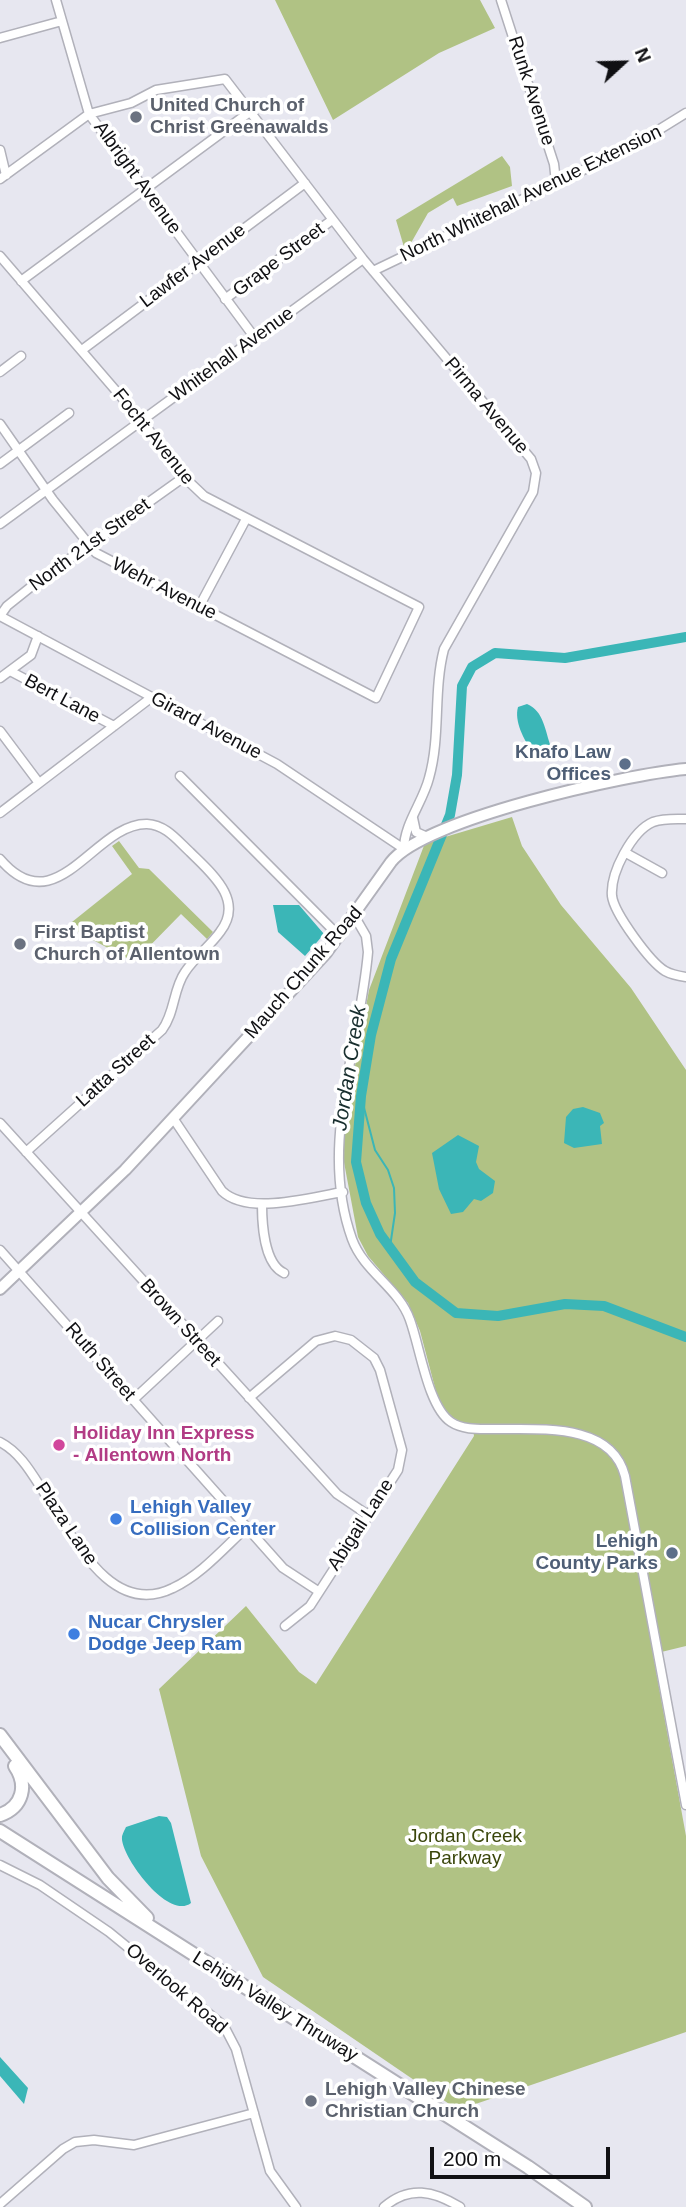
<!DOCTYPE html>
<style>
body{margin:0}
#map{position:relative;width:686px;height:2207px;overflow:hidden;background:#e7e7f0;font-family:Arial,sans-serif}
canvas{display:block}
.north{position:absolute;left:588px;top:28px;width:70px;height:70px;-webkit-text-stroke:5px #fff;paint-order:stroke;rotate:68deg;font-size:19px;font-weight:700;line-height:28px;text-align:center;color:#101013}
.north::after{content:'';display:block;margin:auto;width:24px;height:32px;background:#101013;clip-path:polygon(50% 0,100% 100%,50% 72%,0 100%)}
.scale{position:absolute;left:430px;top:2147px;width:180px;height:32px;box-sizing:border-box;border:4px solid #101013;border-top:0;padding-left:9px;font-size:21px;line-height:24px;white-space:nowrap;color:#101013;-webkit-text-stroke:5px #fff;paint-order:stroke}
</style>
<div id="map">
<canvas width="686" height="2207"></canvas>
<div class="north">N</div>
<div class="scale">200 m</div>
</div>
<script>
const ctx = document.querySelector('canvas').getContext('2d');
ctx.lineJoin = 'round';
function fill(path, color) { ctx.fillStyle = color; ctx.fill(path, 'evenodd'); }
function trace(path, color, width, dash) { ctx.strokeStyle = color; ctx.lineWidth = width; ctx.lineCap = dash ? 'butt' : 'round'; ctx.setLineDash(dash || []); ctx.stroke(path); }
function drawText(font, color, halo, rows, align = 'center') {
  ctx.font = font + ' Arial,sans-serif'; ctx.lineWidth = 7; ctx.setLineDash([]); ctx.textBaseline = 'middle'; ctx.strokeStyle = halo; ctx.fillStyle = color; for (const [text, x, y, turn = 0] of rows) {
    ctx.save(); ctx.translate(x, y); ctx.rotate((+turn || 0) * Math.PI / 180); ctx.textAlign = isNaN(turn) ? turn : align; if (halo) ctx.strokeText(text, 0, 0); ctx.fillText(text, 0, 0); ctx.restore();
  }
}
const green = new Path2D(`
 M275,0h205l15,28 -56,25 -106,67z
 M502,156l8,11 2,19 -55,20 -4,-8 -25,15 -17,30 -7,4 -8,-27z
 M512,817l10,29 39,59 70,83 55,82v576l-33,8 33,182v196l-228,78 -195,-133 -62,-121 -42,-167 87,-83 53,66 17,12 158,-248 -2,-13h-10l-13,-8 -11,-16 -18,-68 -12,-28 -40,-47 -10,-19 -15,-80 2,-37 24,-130 56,-147z
 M119,841l20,27 10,1 64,63 -6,7 -26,-25 -47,48 -67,-36 65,-52 -20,-28z`);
const water = new Path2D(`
 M527,704c17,7 18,27 24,43l-3,3 -16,1c-8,-11 -18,-30 -14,-44z
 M273,905h26l25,29 -19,22 -27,-24z
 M583,1107l17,6 4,10 -4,3 2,18 -28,4 -10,-5 2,-26 7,-8z
 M458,1135l21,11 -3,16 3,7 16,12 -2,12 -12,8 -7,-2 -11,13 -12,2 -12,-25 -7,-36z
 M159,1816l8,1 4,6 20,80c-23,18 -71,-48 -69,-66 0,-2 3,-8 4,-10z
 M0,2057l28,31 -4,16 -24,-28z`);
const stream = new Path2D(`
 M361,1096l14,54 13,20 6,18 1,25 -5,34`);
const river = new Path2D(`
 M686,637l-121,21 -70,-5 -23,14 -10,19 -5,89 -7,40 -59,144 -20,76 -10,61 -5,66 10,41 14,31 35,48 41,31 42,3 67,-12 39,2 82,31`);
const minor = new Path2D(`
 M56,0l33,114 166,224
 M501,0l53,164 2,18
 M0,38l62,-17
 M0,150l6,25
 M0,179l89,-65 42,-11 25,-13 69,-11 138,180 168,200 5,14 -3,19 -89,157c-11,42 -3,87 -15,129 -6,24 -25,46 -25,71
 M0,256l142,165 42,56 20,19 215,111 -43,91 -280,-145 -43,-53 -53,-76
 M373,271l258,-124 55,-34
 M21,281l230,-170
 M225,299l107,-79
 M82,350l223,-167
 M0,372l21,-16
 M0,464l69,-51
 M0,524l363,-265
 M199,607l47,-88
 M0,616l277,148 127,85
 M0,616l7,-10 30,-24 147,-105
 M10,671l104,55
 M0,678l31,-23 7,-19
 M0,731l39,52
 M180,776l160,161
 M0,813l152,-116
 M413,818l3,14 9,4
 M686,819c-11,0 -22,-1 -33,3 -21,9 -43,51 -41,74 2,17 38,66 53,75 7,4 14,5 21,6
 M626,853l36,20
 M0,859c57,67 94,-36 147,-35 19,1 30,16 43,28 21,21 55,48 30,80 -10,14 -25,25 -35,40 -12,17 -10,41 -23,58l-136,122
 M355,917l11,19 2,16c-8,95 -50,193 -16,287 12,33 47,49 58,81 10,27 18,87 41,102 12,8 28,7 41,7 45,1 119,-8 133,47l61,329
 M173,1118l49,73c26,25 89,6 121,1
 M0,1123l337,371 31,21
 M262,1204c0,19 2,60 22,69
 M0,1250l283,318 35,23
 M249,1398l67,-57 19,-5 16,4 23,18 6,12 22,80 -4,20 -88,136 -25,20
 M133,1400l85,-79
 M0,1442c21,11 32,32 45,52 28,41 65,125 128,94 28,-13 51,-40 74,-61
 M0,1865l40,20 69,47 115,94 12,23 34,122 26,36
 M0,2204l63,-55 12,-7 19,-2 40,5 120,-32
 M384,2207c25,-22 50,-16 76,0`);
const major = new Path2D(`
 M0,1289l125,-119 201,-217 65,-91c33,-43 237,-88 295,-93`);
const highway = new Path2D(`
 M0,1735l108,143 39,40
 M0,1815c23,-8 28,-30 15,-49
 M0,1831l528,336 57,40`);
const markers = [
 [136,117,7,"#6b7280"],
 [625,764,7,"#5c6f8a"],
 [20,944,7,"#6b7280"],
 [59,1445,7,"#d1479c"],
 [116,1519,7,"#3f7fe0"],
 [672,1553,7,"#5c6f8a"],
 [74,1634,7,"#3f7fe0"],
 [311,2101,7,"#6b7280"]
];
const streetNames = [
 ["Runk Avenue",531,91,72],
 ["Albright Avenue",137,178,54],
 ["North Whitehall Avenue Extension",531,194,-26],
 ["Grape Street",279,260,-37],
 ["Lawfer Avenue",193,266,-37],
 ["Whitehall Avenue",232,355,-36],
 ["Pirma Avenue",486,406,50],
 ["Focht Avenue",153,437,51],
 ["North 21st Street",90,545,-36],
 ["Wehr Avenue",164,589,27],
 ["Bert Lane",62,699,28],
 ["Girard Avenue",206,726,28],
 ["Mauch Chunk Road",304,973,-49],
 ["Latta Street",116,1071,-42],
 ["Brown Street",180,1323,48],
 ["Ruth Street",100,1362,49],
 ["Plaza Lane",66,1524,56],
 ["Abigail Lane",361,1525,-57],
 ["Overlook Road",176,1989,41],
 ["Lehigh Valley Thruway",275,2007,32]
];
const worshipNames = [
 ["United Church of",150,106],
 ["Christ Greenawalds",150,128],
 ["First Baptist",34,933],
 ["Church of Allentown",34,955],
 ["Lehigh Valley Chinese",325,2090],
 ["Christian Church",325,2112]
];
const serviceNames = [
 ["Knafo Law",611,753],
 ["Offices",611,775],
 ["Lehigh",658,1542],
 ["County Parks",658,1564]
];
const hotelNames = [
 ["Holiday Inn Express",73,1434],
 ["- Allentown North",73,1456]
];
const shopNames = [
 ["Lehigh Valley",130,1508],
 ["Collision Center",130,1530],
 ["Nucar Chrysler",88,1623],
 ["Dodge Jeep Ram",88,1645]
];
const parkNames = [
 ["Jordan Creek",465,1837],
 ["Parkway",465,1859]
];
const waterNames = [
 ["Jordan Creek",350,1068,-81]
];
fill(green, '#b0c284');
fill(water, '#3bb6b7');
trace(stream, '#3bb6b7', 2);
trace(river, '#3bb6b7', 10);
trace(minor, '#b1b1ba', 11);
trace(major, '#b1b1ba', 14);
trace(highway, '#b1b1ba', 16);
trace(minor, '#fff', 8);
trace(major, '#fff', 10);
trace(highway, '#fff', 12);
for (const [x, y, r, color] of markers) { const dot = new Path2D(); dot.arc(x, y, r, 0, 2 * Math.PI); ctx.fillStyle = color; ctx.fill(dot); trace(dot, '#fff', 2.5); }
drawText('19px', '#101013', '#fff', streetNames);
drawText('bold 19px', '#5b616d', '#fff', worshipNames, 'left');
drawText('bold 19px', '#4e5e75', '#fff', serviceNames, 'right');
drawText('bold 19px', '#b23c85', '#fff', hotelNames, 'left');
drawText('bold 19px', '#366cbe', '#fff', shopNames, 'left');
drawText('19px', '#3a460b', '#fff', parkNames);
drawText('italic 21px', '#182e2e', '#fff', waterNames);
</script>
